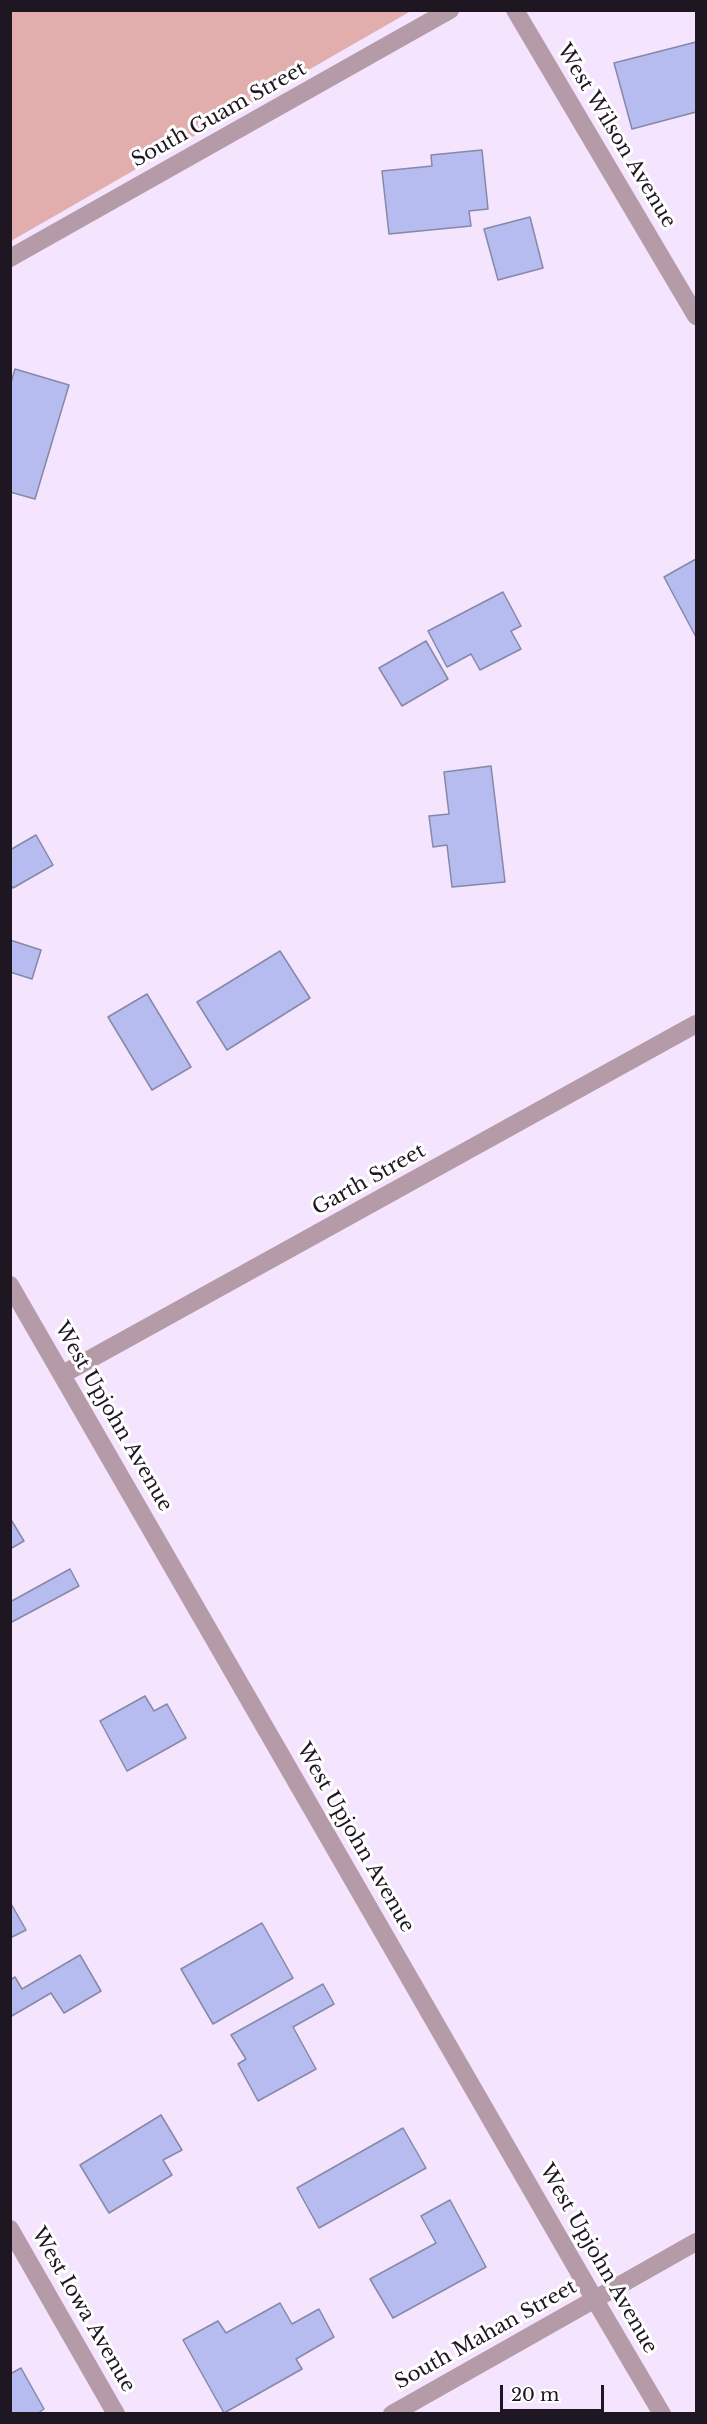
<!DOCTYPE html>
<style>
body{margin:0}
#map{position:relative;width:707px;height:2424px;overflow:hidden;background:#f4e4fd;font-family:"Libre Baskerville",serif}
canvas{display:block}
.frame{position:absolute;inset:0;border:12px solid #1e1722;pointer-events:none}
.scale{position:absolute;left:500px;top:2385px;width:104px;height:27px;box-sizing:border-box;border:3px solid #1e1722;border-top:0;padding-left:8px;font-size:18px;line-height:21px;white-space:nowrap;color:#1e1722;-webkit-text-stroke:4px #fff;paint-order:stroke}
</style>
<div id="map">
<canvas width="707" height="2424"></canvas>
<div class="frame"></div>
<div class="scale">20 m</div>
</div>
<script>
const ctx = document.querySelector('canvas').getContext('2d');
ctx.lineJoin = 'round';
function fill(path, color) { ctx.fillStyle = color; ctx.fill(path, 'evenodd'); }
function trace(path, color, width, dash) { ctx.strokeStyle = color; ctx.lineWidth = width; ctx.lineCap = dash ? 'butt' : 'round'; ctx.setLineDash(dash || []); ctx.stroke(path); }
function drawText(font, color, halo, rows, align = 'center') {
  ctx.font = font + ' "Libre Baskerville",serif'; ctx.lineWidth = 6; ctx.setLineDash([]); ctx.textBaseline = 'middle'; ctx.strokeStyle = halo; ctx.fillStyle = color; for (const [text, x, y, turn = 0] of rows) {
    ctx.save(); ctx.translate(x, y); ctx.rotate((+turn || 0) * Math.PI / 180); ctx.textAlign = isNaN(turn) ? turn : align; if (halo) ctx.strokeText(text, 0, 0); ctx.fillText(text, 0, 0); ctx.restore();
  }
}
const green = new Path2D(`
 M11,10h400v1l-400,230z`);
const building = new Path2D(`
 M696,42v70l-64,17 -18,-66z
 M482,150l6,59 -19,2 2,15 -82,8 -7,-63 50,-5 -1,-11z
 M530,217l13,51 -45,12 -14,-51z
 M15,369l54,16 -34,114 -25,-7v-106z
 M696,559v78l-32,-60z
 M503,592l18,34 -10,5 10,18 -41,21 -9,-16 -24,13 -19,-36z
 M426,641l22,38 -46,27 -23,-38z
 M491,766l14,116 -53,5 -5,-42 -14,2 -4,-31 20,-2 -5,-42z
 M36,835l17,30 -40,23 -3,-4v-34z
 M10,940l31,10 -9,29 -22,-7z
 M280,951l30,47 -83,52 -30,-48z
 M147,994l44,73 -39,23 -44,-73z
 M10,1518l14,23 -14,8z
 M70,1569l9,17 -69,37v-21z
 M145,1696l9,15 13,-7 19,34 -59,33 -27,-50z
 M10,1902l16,28 -16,8z
 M262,1923l31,55 -80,46 -32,-55z
 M80,1955l21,36 -37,22 -13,-20 -41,24v-37l5,-3 7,12z
 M323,1984l11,20 -41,23 23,42 -58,32 -20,-37 8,-5 -15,-24z
 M161,2115l21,35 -19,10 9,15 -63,38 -29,-48z
 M403,2128l23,40 -107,60 -22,-40z
 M450,2200l36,67 -93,51 -23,-39 66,-36 -15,-27z
 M280,2303l12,21 27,-15 15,28 -38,22 6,10 -78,44 -41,-73 35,-19 8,12z
 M21,2368l23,41 -7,5h-27v-40z`);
const minor = new Path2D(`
 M515,10l181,306
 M10,258l440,-248
 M10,1285l585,1015
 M63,1374l633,-350
 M10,2229l106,185`);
const tertiary = new Path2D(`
 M595,2300l67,114
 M392,2414l304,-172`);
const streetNames = [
 ["South Guam Street",219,115,-29],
 ["West Wilson Avenue",616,136,59],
 ["Garth Street",369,1180,-29],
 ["West Upjohn Avenue",113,1417,60],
 ["West Upjohn Avenue",355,1838,60],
 ["West Upjohn Avenue",598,2259,60],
 ["West Iowa Avenue",83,2310,60],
 ["South Mahan Street",486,2335,-29]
];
fill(green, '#e1aead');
fill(building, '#b7bcf0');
trace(building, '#8588a7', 1.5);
trace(minor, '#b49ba7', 18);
trace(tertiary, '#b49ba7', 18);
drawText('20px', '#1e1722', '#fff', streetNames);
</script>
